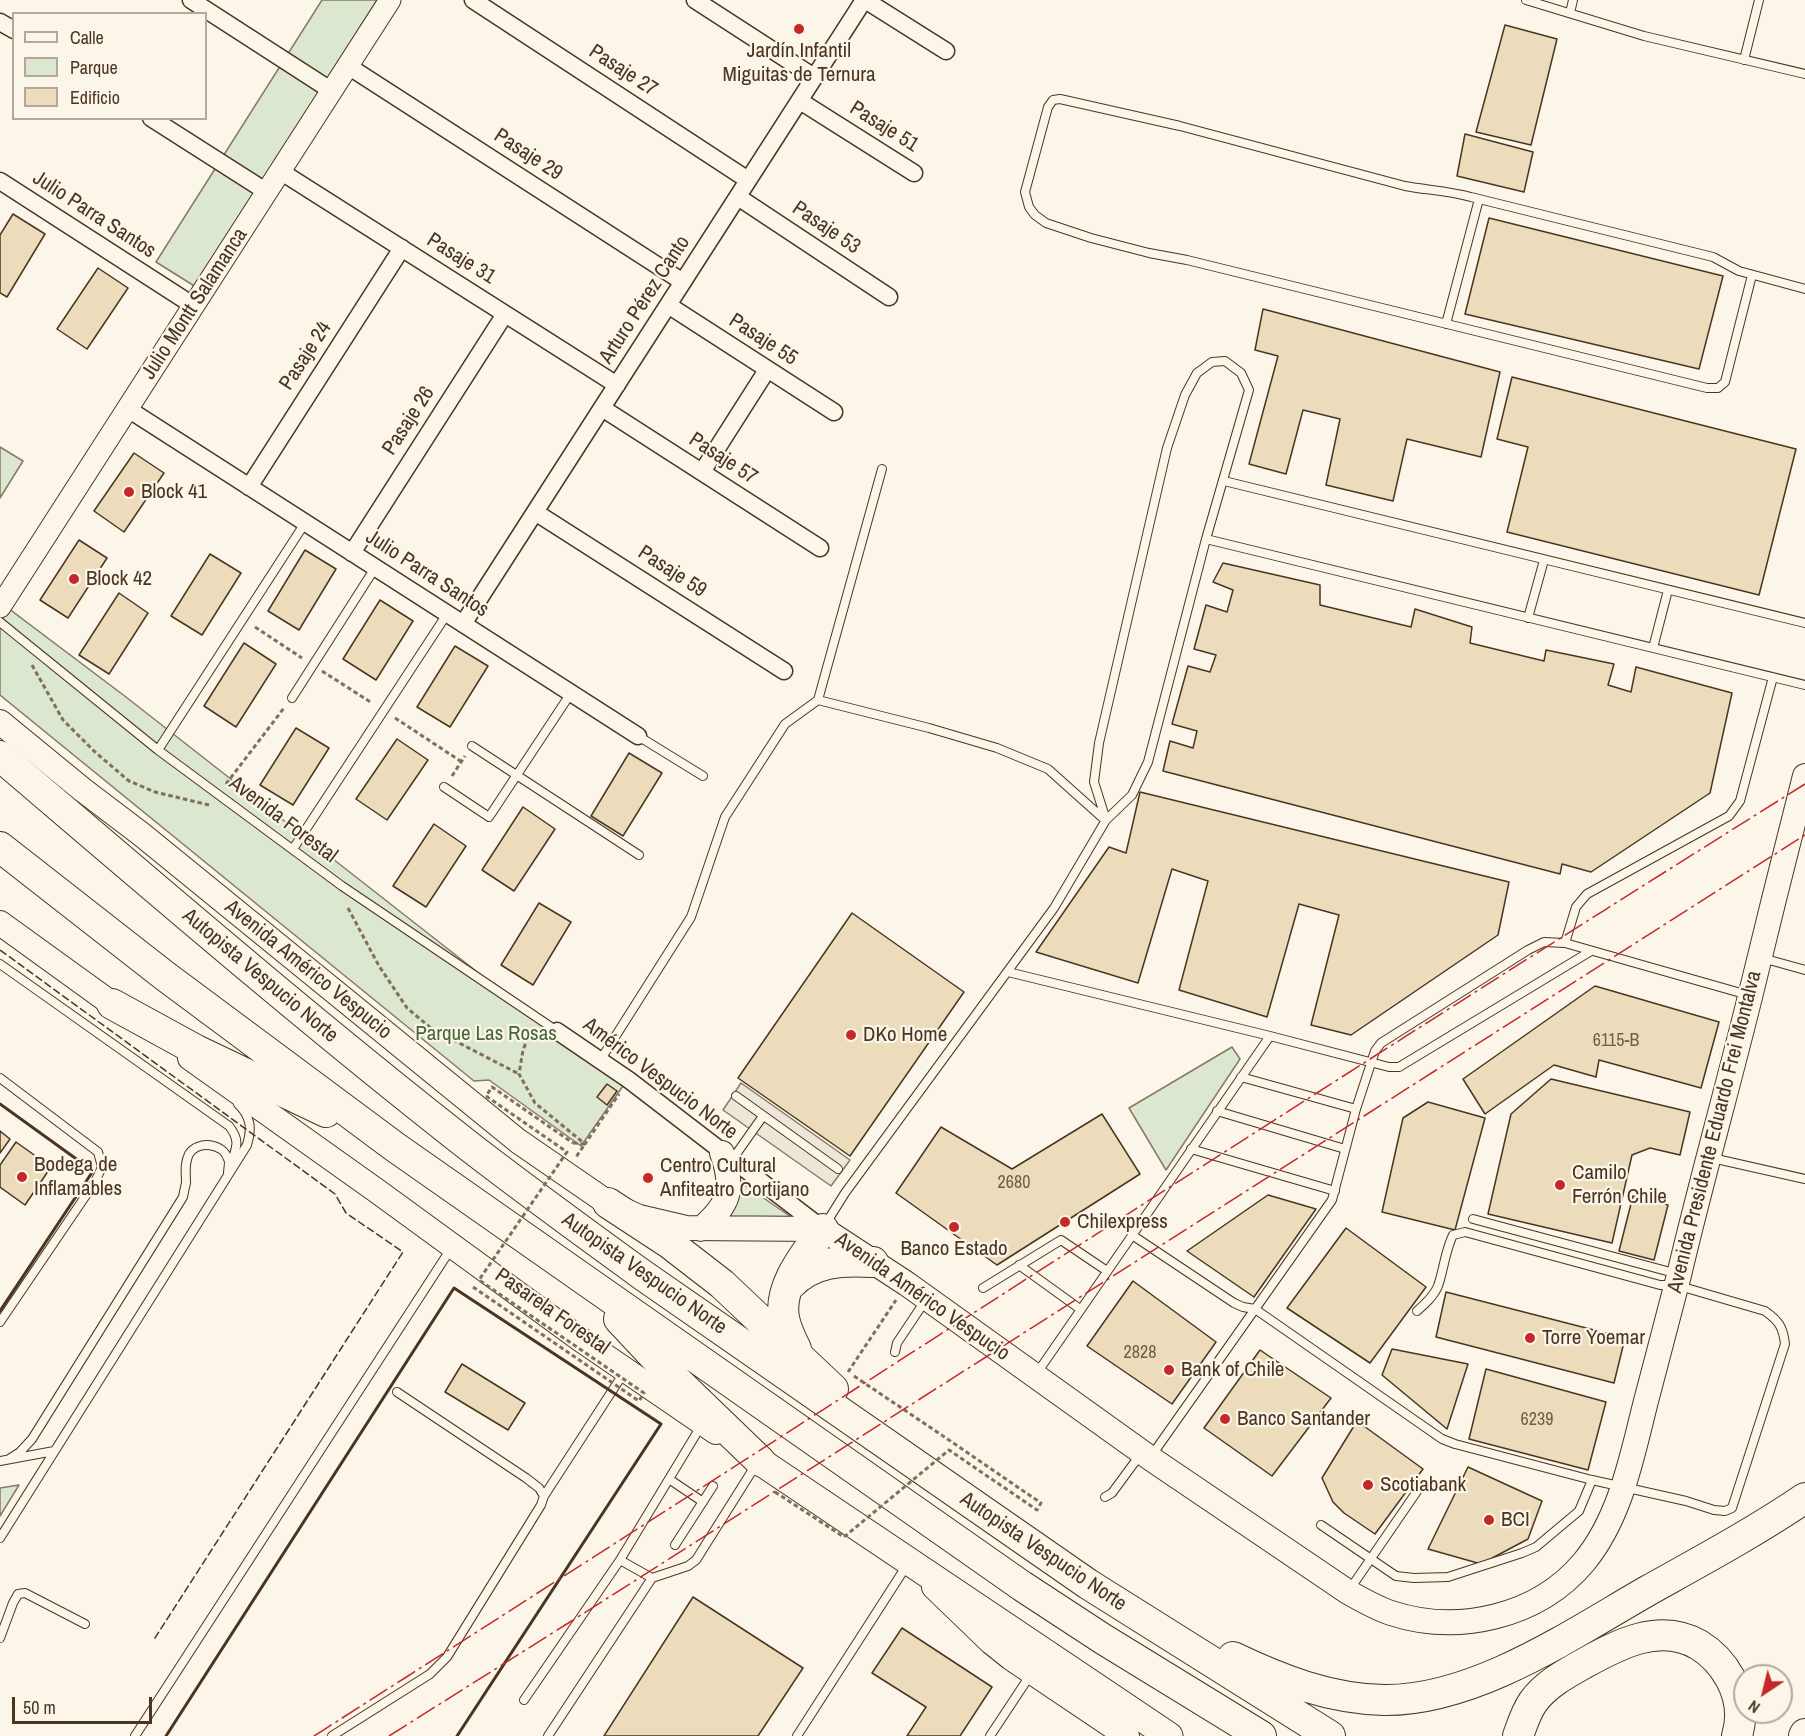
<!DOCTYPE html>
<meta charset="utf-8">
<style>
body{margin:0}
#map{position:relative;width:1805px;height:1736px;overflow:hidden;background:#fbf6e9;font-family:"Archivo Narrow",sans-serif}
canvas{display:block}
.legend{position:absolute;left:12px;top:12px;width:195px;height:108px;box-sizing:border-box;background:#fbf6e9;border:2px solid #b4a999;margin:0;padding:8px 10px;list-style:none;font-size:18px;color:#4a3520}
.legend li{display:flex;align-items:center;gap:12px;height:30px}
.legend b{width:30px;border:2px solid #b4a999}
.north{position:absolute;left:1733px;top:1664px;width:60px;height:60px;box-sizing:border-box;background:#fbf6e9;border:2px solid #b4a999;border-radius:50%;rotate:215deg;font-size:16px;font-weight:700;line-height:24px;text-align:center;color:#4a3520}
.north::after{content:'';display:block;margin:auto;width:21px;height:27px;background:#c62828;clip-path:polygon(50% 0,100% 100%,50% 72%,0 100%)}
.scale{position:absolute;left:12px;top:1697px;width:140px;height:27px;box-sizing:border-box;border:3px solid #4a3520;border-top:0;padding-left:8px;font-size:18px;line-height:21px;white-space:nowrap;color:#4a3520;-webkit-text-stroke:4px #fbf6e9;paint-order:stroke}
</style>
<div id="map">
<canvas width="1805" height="1736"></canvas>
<ul class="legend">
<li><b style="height:8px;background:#fbf6e9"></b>Calle</li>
<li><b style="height:16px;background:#dce7d0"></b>Parque</li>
<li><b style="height:16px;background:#ecdcbc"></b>Edificio</li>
</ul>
<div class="north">N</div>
<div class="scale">50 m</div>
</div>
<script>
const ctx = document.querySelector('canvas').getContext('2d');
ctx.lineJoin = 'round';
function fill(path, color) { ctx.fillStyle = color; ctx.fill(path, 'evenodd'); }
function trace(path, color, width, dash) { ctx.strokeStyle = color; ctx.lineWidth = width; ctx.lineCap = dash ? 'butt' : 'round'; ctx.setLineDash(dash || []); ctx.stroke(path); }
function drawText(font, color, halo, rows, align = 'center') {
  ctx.font = font + ' "Archivo Narrow",sans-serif'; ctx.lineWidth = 4.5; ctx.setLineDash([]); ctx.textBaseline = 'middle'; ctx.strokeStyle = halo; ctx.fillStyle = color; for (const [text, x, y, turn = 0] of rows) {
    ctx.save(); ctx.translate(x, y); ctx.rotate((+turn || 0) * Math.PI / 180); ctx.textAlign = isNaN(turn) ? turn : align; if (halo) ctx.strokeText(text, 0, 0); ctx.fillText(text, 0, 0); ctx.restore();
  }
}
const green = new Path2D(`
 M322,0h55l-181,287 -40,-25z
 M0,447l23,14 -23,37z
 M0,602l126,95 497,389 -42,60 -92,-66 -15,1 -474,-386z
 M1232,1047l8,12 -74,111 -37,-62z
 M736,1179l58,40 -68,-2z
 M19,1485l-19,31v-28z`);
const parking = new Path2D(`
 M741,1083l109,77 -19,26 -108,-76z`);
const building = new Path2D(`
 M1505,25l52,14 -26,106 -55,-13z
 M1465,134l68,18 -9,40 -67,-16z
 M13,214l32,20 -38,63 -7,-4v-58z
 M1489,218l234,58 -24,93 -234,-55z
 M98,268l30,20 -41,61 -30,-20z
 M1263,309l237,63 -19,85 -74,-18 -14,62 -67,-16 14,-66 -37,-9 -17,64 -37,-10 29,-108 -23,-6z
 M1512,377l284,72 -37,146 -252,-63 21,-85 -31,-8z
 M134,453l30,20 -40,59 -30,-21z
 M79,540l28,18 -39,60 -28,-18z
 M305,550l31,19 -37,61 -31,-19z
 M210,554l31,19 -39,62 -31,-19z
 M1223,563l97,22v20l91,22 4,-18 57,18 -2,16 74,18 2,-11 68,14 -6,21 23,7 5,-25 96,26 -22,100 -119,79 -29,-8 -2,10 -397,-103 7,-30 23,7 4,-17 -25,-7 16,-58 22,6 6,-17 -22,-6 12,-44 21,7 6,-22 -20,-8z
 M119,593l29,20 -39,61 -30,-19z
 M380,600l33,21 -37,59 -33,-21z
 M244,643l32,21 -40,63 -32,-21z
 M455,646l33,20 -38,61 -33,-20z
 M296,728l33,20 -36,57 -33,-20z
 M397,739l31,21 -41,60 -31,-21z
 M629,753l33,20 -39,63 -32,-20z
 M1140,792l369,90 -11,53 -147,100 -40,-10 28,-110 -40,-11 -32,113 -88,-27 29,-109 -36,-12 -34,114 -102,-31 73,-105 17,6z
 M523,807l32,22 -41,62 -32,-21z
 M434,824l32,22 -40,61 -33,-21z
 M539,903l32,19 -38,63 -32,-20z
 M852,913l112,79 -114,164 -112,-78z
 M1595,986l124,36 -18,66 -102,-28 -3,17 -42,-12 -69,49 -22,-35z
 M1551,1079l139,33 -10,43 -30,-7 -18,7 -20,88 -124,-29 23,-100z
 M607,1084l10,7 -10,14 -10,-8z
 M1428,1102l57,16 -30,112 -73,-18 21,-94z
 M1102,1114l38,60 -143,91 -101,-72 45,-66 71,42z
 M0,1131l10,8 -10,14z
 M16,1142l35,25 -26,38 -25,-18v-22z
 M1268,1195l48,14 -62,88 -67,-46z
 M1633,1196l35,9 -14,55 -35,-9z
 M1346,1228l80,59 -56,76 -83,-55z
 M1133,1281l83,61 -44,62 -85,-58z
 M1446,1292l179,46 -11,45 -178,-46z
 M1392,1349l76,15 -21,65 -65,-54z
 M1260,1350l71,48 -59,78 -68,-48z
 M462,1364l63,39 -17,27 -63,-38z
 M1486,1369l120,33 -18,68 -119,-31z
 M1357,1421l66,48 -48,65 -31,-21 -11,-11 -11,-24z
 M1468,1467l74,34 -14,38 -47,25 -53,-15z
 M693,1597l110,71 -45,68h-154z
 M902,1628l90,59 -32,49h-53l19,-29 -54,-34z`);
const path = new Path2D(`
 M255,627l47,31
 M32,665l31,55 32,32 34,29 26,11 54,13
 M322,671l50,32
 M395,718l67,44
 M452,776l13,-20
 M226,784l58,-76
 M348,908l31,58 28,42 25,21 87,45
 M531,1030l-8,20 -4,24 16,29 50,41 34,-50
 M573,1143l12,1 -9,13
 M848,1372l48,-72
 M854,1376l89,60`);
const service = new Path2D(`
 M1526,0l118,36 161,38
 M1570,13l3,-13
 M1744,60l15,-60
 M1752,275l-27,107 -7,6h-11l-520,-128 -38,-7 -58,-15 -45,-15 -11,-8 -6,-8 -4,-15 23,-85 5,-7 7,-1 120,27 225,60c22,4 44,5 66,11l242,60 26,14 66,18
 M1446,324l33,-125
 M1224,481l581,142
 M1206,539l599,146
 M1528,618l16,-58
 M0,622l158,128 184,136 215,145
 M1653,648l15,-58
 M292,698l83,-130
 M818,700l111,28 68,20 51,21 57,51
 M638,736l65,40
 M472,746l167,109
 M158,750l147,-227
 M444,787l45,30 82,-124
 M293,849l154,-235
 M1565,943l11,-36 11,-13 142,-78 11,-15 33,-124
 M1762,958l43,12
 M0,964l229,162c12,15 7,22 2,38
 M1008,972l262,64 119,31h10l192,-116
 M601,1059l90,-142 34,-100 60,-93 33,-24 64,-231
 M1241,1077l115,32
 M0,1078l98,74 4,15 -7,15 -95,140
 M736,1096l102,73
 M1217,1111l128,38
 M1191,1149l144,42
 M1712,1158l93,21
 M732,1160l31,-44
 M1473,1219l205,55
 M825,1225l20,-32 209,-285 52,-88 26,-25 16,-33 58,-223 43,-149 -8,-17 -16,-12 -13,1 -15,11 -12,22 -18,53 -68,295 -5,39 12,38
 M1132,1235l102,68 9,4 12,2 187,130 13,5 137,36 94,21 28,9 11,1 7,-3 53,-164c-2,-17 -6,-23 -20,-33l-89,-26h-16l-195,-53 -12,3c-8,16 -9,34 -15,51 -4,10 -13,18 -21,25
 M1019,1265l61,44
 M983,1288l78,-48 46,31
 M895,1352l2,-9 28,-42
 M1037,1373l233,-337
 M1152,1455l180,-255 24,-91 19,-58 6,-8 147,-93 16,-8 21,1 183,52
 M9,1459l11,-7 12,-13 151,-242c1,-5 2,-10 3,-14 0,-10 -2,-19 3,-29 9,-14 34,-11 39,5 2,3 0,10 0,14
 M0,1461l54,-10
 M669,1479l34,23
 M544,1496l81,-125
 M1105,1497l7,-4 28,-38
 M1321,1525l75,51 18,2 34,-1 74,-24 14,-6 43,-36 13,-31
 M0,1538l247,-393c5,-17 4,-28 -9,-41
 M675,1545l38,-59
 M620,1560l32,18
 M1350,1589l72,-105
 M0,1638l13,-35 5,-9 7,-1 60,31
 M524,1700l96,-140 81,-134
 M135,1736l317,-489
 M332,1736l98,-62 17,-17 94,-152 3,-9 -5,-8 -13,-10 -129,-86
 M548,1736l104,-158 36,-12 8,-6 61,-97
 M797,1736l110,-171
 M990,1736l41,-62`);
const minor = new Path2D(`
 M191,0l141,91
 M473,0l275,180
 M695,0l119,77
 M865,0l81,51
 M0,22l14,8
 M348,66l335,216
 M800,101l114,72
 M151,118l116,74
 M280,171l337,214
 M0,181l194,125
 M738,197l151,100
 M668,305l166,107
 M602,408l218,140
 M128,409l510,327
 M702,472l65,-102
 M249,487l153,-239
 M535,512l249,159
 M352,553l153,-239
 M463,624l401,-624
 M557,1031l72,49 194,149`);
const tertiary = new Path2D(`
 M0,607l390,-607`);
const secondary = new Path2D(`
 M0,722l83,68 58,44 377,307 90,62 31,14 47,11 137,1 84,55 243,174 198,134c14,8 28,16 43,21 67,22 147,4 193,-51 37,-45 48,-106 62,-161 11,-42 22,-83 33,-126 22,-93 48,-185 71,-278 18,-74 36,-147 55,-221
 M0,923l126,91
 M190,1058l187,133 203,148 136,93
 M701,1229c28,-24 34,-40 21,-76
 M934,1587l57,55 20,16 116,78`);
const primary = new Path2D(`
 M758,1460l411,276`);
const motorway = new Path2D(`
 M0,756c155,132 309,265 470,391 57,44 116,87 174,129l444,308 242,152
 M0,847l165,129 230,171 627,439 81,53 158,97
 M112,1004l84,46 130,62
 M608,1203l61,40 53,41 111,105
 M790,1285c23,-24 52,-25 83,-23
 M619,1319l58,62 83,80
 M796,1349c-5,-10 -10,-20 -12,-31 -6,-32 22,-65 39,-89
 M1233,1657c48,23 97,42 151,43 91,1 188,-66 265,-110 52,-29 106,-58 156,-92
 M1518,1736c4,-11 8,-24 15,-34 12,-17 32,-28 50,-38 36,-20 77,-42 116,-19 13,8 24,20 31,33 10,18 13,38 7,58
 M1804,1736l1,-2`);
const pathBridge = new Path2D(`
 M473,1287l166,114 5,-8 -165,-113 88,-128 -81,-56 6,-9 81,56
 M775,1492l69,45 105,-87 88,60 4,-7 -98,-67`);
const fence = new Path2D(`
 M0,950l335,244 11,19 57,39 -250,389`);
const wall = new Path2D(`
 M0,1104l93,67 -93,140
 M166,1736l288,-448 207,136 -204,312`);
const power = new Path2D(`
 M314,1736c497,-317 991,-639 1491,-952
 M389,1736l181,-114 1235,-787`);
const markers = [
 [799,29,6,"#c62828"],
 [129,492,6,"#c62828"],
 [74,579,6,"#c62828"],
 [851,1035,6,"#c62828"],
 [22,1177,6,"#c62828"],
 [648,1178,6,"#c62828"],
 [1560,1185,6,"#c62828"],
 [1065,1222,6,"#c62828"],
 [954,1227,6,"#c62828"],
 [1530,1338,6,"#c62828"],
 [1169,1370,6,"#c62828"],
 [1225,1419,6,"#c62828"],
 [1368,1485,6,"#c62828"],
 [1489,1520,6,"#c62828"]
];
const numberNames = [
 ["6115-B",1616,1041],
 ["2680",1014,1183],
 ["2828",1140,1353],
 ["6239",1537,1420]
];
const poiNames = [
 ["Jardín Infantil",799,51,"center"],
 ["Miguitas de Ternura",799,75,"center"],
 ["Block 41",141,492],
 ["Block 42",86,579],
 ["DKo Home",863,1035],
 ["Bodega de",34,1165],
 ["Inflamables",34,1189],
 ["Centro Cultural",660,1166],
 ["Anfiteatro Cortijano",660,1190],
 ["Camilo",1572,1173],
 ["Ferrón Chile",1572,1197],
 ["Chilexpress",1077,1222],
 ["Banco Estado",954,1249,"center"],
 ["Torre Yoemar",1542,1338],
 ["Bank of Chile",1181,1370],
 ["Banco Santander",1237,1419],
 ["Scotiabank",1380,1485],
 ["BCI",1501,1520]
];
const streetNames = [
 ["Pasaje 27",623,71,33],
 ["Pasaje 51",884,127,32],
 ["Pasaje 29",528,155,33],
 ["Julio Parra Santos",94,215,33],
 ["Pasaje 53",826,228,34],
 ["Pasaje 31",461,259,32],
 ["Arturo Pérez Canto",645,300,-57],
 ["Julio Montt Salamanca",195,304,-57],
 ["Pasaje 55",763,340,33],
 ["Pasaje 24",306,356,-57],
 ["Pasaje 26",409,421,-57],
 ["Pasaje 57",723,459,33],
 ["Pasaje 59",672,572,33],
 ["Julio Parra Santos",427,574,33],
 ["Avenida Forestal",283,820,37],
 ["Avenida Américo Vespucio",308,970,39],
 ["Autopista Vespucio Norte",260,976,40],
 ["Américo Vespucio Norte",660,1079,37],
 ["Avenida Presidente Eduardo Frei Montalva",1715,1132,-76],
 ["Autopista Vespucio Norte",644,1274,35],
 ["Avenida Américo Vespucio",922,1297,35],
 ["Pasarela Forestal",552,1312,35],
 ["Autopista Vespucio Norte",1043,1552,34]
];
const parkNames = [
 ["Parque Las Rosas",486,1034]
];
fill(green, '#dce7d0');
trace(green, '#887966', 1.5);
fill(parking, '#ede7d9');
trace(parking, '#887966', 1.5);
fill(building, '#ecdcbc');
trace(building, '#4a3520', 1.5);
trace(service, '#4a3520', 10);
trace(minor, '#4a3520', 19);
trace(tertiary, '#4a3520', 23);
trace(secondary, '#4a3520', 26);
trace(primary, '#4a3520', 29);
trace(motorway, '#4a3520', 32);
trace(path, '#7f6f5c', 3, [4.5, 3]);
trace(service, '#fbf6e9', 8);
trace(minor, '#fbf6e9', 16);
trace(tertiary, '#fbf6e9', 21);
trace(secondary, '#fbf6e9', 24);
trace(primary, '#fbf6e9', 27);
trace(motorway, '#fbf6e9', 30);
trace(pathBridge, '#7f6f5c', 3, [4.5, 3]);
trace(fence, '#4a3520', 1.5, [8, 3]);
trace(wall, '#4a3520', 3);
trace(power, '#c62828', 1.5, [21, 4.5, 3, 4.5]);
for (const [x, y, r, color] of markers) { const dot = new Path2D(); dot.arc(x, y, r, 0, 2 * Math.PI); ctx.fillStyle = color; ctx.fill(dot); trace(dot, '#fbf6e9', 2); }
drawText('18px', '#725f47', null, numberNames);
drawText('21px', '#4a3520', '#fbf6e9', poiNames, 'left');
drawText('21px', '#4a3520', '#fbf6e9', streetNames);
drawText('21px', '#436837', '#fbf6e9', parkNames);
</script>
